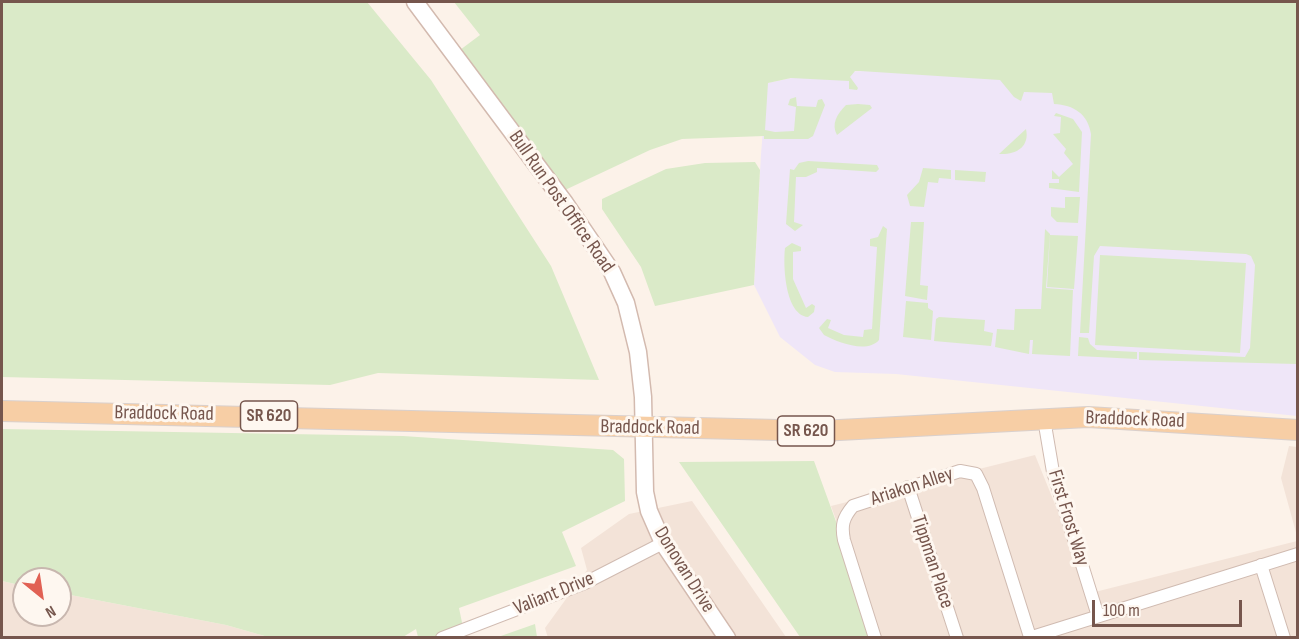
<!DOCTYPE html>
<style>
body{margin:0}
#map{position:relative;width:1299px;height:639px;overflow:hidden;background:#fcf2e9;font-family:"Sofia Sans Condensed",sans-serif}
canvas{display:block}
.frame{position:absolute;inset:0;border:3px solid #76564d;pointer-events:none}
.north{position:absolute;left:12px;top:567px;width:60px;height:60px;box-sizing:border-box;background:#fef7f0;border:2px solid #c8b7af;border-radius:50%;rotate:150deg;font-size:16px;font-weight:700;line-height:24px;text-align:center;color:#76564d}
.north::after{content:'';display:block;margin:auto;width:21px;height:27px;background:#e16154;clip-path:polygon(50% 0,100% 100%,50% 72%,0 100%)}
.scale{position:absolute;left:1092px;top:600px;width:150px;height:27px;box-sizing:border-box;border:3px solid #76564d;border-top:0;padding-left:8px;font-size:18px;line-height:21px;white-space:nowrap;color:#76564d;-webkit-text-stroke:4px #fef7f0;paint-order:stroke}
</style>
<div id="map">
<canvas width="1299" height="639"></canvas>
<div class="frame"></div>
<div class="north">N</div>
<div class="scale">100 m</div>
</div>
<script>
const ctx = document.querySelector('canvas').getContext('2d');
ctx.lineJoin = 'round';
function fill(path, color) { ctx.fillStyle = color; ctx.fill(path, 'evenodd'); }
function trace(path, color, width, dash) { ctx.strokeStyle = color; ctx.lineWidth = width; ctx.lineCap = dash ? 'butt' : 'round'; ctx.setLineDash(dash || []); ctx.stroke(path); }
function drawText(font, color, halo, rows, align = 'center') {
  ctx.font = font + ' "Sofia Sans Condensed",sans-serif'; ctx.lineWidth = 6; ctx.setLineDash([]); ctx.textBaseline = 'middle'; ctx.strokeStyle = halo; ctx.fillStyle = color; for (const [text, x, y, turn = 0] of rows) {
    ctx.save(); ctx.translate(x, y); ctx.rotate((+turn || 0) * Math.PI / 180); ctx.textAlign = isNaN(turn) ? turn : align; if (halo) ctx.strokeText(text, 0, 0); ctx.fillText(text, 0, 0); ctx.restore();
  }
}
const residential = new Path2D(`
 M1289,446l8,1v89l-16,-58z
 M1035,455l56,138 206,-52v96h-419l-47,-131z
 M692,501l94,136 -238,1 -3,-10 42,-58 -6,-22 48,-34z
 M2,581l22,5v29h36v-22l166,32 42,12h-266z`);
const education = new Path2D(`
 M1031,64l266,190v162l-401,-42 -61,-2 -20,-7 -35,-28 -26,-52 7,-131 6,-71 49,-10z`);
const green = new Path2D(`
 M2,2h365l64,78 120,186 48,114 -221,-7 -48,12 -328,-8z
 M454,2h843v362l-158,-4v-8l106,5 5,-9 5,-83 -4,-9 -5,-2 -146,-8 -6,10 -5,77h-9l11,-199c-3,-20 -17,-29 -37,-30l-2,-11 -28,-1 -3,9 -7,-4 -14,-17 -140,-9h-5l-5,6 8,11 -1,2 -8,-1v-8l-58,-3 -23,5 -3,47 10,2 19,-1 2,-24 -8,-2 2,-6 6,-2 1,9 19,1 2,-7 4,-1 3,6 -12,31 -5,3h-44v-3l-82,3 -32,11 -85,40 -105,-140 20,-15z
 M858,104l12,1 2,3 -35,27c-6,-11 0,-21 9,-30z
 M1056,113l17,6 9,13 -3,60 -30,-4v-5h10v-4h-7v-9l7,7 14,-13 -9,-11 2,-4 -13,-15 7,-1 1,-16 -7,-1z
 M1026,129c4,18 -10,26 -27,25z
 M808,161l69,4 2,4 -3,3 -59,-4v4l-11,5h-10l-2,45 9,3 -8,6 -9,-7 4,-55 4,1 5,-7z
 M755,162l5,8 -6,115 -99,21 -14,-39 -39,-58v-10l64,-30 39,-6z
 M923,168l28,2v9l-12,-1 -1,5 -10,-1 -4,25 -14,-1 -3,-11 12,-13z
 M955,170l31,2 -1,10 -30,-2z
 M1065,197h15l-2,26 -21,-1 -6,-6v-9l14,1z
 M911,222h13l-4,63 8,1 -1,14 -22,-4z
 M883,226l4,3 -8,111c-12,14 -42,2 -55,-5l-5,-7 8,-9 4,1 -3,8 16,7 19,2 1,-7 8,-1 5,-82 -7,-1v-7l8,-2z
 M1045,229l5,5 -4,54 27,2 -3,66 -38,-2 1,-14h-3l-1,14 -34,-7 2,-18 17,1 1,-21h26z
 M1050,235l28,1 -4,53 -27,-2z
 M792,243l9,4v4l-8,1v27l13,29 6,-4 3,2 -1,6 -6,5c-23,-2 -25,-52 -23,-69z
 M1100,255l146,8 -6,90 -145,-8z
 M906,301l22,2v5l5,3 -2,29 -28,-3z
 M939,317l46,3 -1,11 9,2 -2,13 -57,-5 2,-22z
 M1079,337l9,1 2,6 7,6 40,2v7l-59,-3z
 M2,429l401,7 210,14 11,9 1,42 -63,31 14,34 -117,42 6,29h-47l-2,-8 -13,8h-135l-42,-12 -166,-32v-14h-36v7l-22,-5z
 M814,461l64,176h-78l-121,-175z
 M535,624l2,13h-39z`);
const street = new Path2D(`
 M1044,419l9,53 45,144
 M908,487l49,151
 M1261,565l23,73
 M442,638l143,-55 78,-40
 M875,638l-31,-98c-3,-15 -1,-22 9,-34l107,-35 16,3 7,14 47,149
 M1029,638l269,-84`);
const secondary = new Path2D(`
 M415,2l150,201 47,69 14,31 12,49 5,45 2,95 4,19 14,32 64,95`);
const primary = new Path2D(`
 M2,411l818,20 268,-14 210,13`);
const shields = [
 [269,416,57],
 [806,431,57]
];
const shieldNames = [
 ["SR 620",269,416],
 ["SR 620",806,431]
];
const streetNames = [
 ["Bull Run Post Office Road",561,202,55],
 ["Braddock Road",164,414,1],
 ["Braddock Road",1135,420,2],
 ["Braddock Road",650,428,1],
 ["Ariakon Alley",912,487,-18],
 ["First Frost Way",1068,518,73],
 ["Tippman Place",932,562,72],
 ["Donovan Drive",684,570,58],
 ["Valiant Drive",554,594,-22]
];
fill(residential, '#f3e3d8');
fill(education, '#efe6f8');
fill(green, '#daeac8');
trace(street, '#d0bbb1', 14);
trace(secondary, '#d3baaf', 19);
trace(primary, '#d9d0cd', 22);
trace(street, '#fff', 12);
trace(secondary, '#fff', 16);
trace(primary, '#f7cea5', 20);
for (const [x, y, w] of shields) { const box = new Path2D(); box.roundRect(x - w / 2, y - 15, w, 30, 4.5); ctx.fillStyle = '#fef7f0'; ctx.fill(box); trace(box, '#76564d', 1.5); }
drawText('bold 18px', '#76564d', null, shieldNames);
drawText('20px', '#76564d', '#fef7f0', streetNames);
</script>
